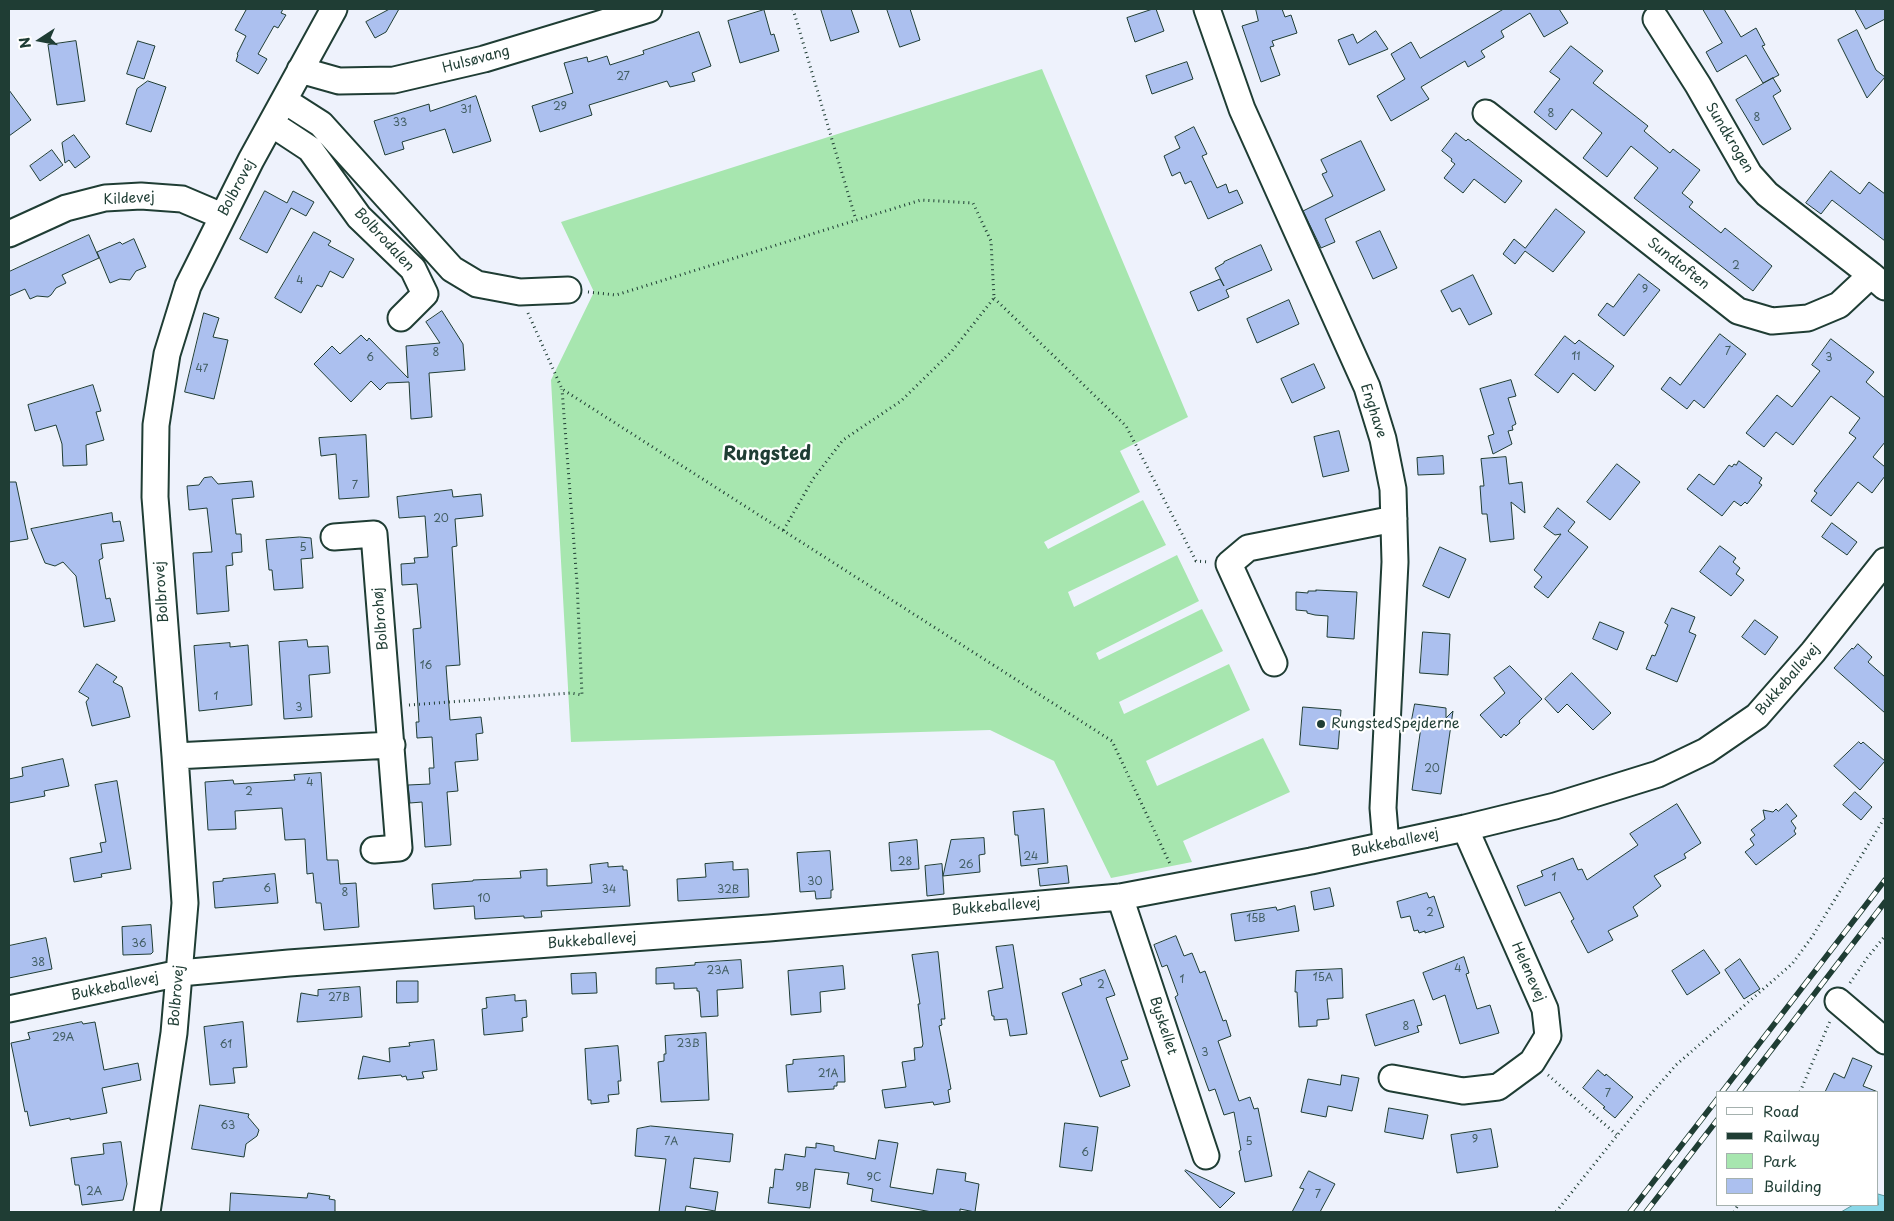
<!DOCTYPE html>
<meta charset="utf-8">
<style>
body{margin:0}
#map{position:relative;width:1894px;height:1221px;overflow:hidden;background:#eef2fc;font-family:"Playpen Sans",sans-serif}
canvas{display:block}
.frame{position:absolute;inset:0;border:10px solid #1f3d34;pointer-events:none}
.legend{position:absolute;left:1716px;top:1091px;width:162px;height:115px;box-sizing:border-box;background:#fff;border:1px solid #a5b1ae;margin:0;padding:6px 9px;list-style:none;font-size:15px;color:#1f3d34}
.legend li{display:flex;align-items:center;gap:10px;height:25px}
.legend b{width:25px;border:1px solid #a5b1ae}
.north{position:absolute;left:15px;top:15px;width:50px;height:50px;-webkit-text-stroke:4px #fff;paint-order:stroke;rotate:259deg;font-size:14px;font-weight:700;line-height:20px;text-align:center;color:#1f3d34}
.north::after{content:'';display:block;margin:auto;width:18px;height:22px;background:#1f3d34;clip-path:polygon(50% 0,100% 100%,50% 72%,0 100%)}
</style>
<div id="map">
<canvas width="1894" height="1221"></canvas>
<div class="frame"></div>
<ul class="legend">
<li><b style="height:6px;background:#fff"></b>Road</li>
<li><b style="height:6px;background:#1f3d34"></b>Railway</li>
<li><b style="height:14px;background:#a7e6af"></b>Park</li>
<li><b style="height:14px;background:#acc0ef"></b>Building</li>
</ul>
<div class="north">N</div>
</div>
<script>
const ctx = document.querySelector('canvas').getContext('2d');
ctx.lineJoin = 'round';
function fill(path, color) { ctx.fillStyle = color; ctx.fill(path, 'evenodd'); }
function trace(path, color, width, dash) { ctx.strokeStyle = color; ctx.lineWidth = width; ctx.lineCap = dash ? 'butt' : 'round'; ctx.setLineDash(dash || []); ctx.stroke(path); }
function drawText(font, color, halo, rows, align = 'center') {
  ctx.font = font + ' "Playpen Sans",sans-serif'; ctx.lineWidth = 4.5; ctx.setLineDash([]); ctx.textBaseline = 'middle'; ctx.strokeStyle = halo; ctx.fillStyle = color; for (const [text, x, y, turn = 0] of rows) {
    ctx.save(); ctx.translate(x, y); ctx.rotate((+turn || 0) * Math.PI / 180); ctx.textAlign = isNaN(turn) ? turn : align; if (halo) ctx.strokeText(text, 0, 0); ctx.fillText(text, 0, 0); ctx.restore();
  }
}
const green = new Path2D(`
 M1042,69l146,348 -68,34 20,41 -96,50 4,7 95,-49 23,45 -98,47 6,15 103,-52 22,46 -103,52 3,7 103,-51 21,42 -104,51 5,12 105,-50 21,46 -104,51 11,25 106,-48 27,54 -107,49 9,21 -81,16 -57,-117 -64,-31 -419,12 -20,-362 43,-88 -33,-70z`);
const water = new Path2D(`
 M1878,1194l7,2v16h-44l12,-7h25z`);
const building = new Path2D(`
 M243,9h40l-2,4 5,2 -8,13 -4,-2 -16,28 9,5 -9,15 -22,-13 2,-6 -1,-1 9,-18 -11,-6 11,-20z
 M390,9h9l-13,23 -11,6 -9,-16z
 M821,9h30l8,23 -28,9z
 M887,9h23l10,31 -20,7z
 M1153,9h3l8,22 -29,11 -8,-24z
 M1256,9h26l3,8 6,-2 6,18 -25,8 2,5 -4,1 10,28 -19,7 -19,-56 16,-5z
 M1504,9h55l9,14 -24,14 -14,-24 -29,18 3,6 -23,14 4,6 -17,10 -3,-6 -44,26 8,12 -38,22 -14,-25 28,-17 -14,-25 20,-12 9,16z
 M1703,9h21l17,28 15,-9 9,17 -3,1 17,29 -16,8 -17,-28 -29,17 -11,-20 16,-9z
 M1855,9h30v10l-19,10z
 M764,10l7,25 3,-1 5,17 -39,12 -12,-42z
 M1857,30l19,40 9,7 -18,21 -29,-58z
 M1376,31l12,18 -39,16 -11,-25 15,-6 4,9z
 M699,32l12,34 -19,7 3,8 -25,6 -3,-6 -78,24 3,10 -52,17 -8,-26 41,-13 -9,-30 23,-6 1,5 19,-6 3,9 34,-11 -1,-3z
 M76,41l9,60 -28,4 -9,-60z
 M138,41l17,5 -11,33 -17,-5z
 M1571,46l32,25 -10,12 55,43 -4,5 26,22 3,-4 27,21 -18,23 11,9 -4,5 32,26 4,-5 47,38 -19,25 -119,-93 24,-30 -27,-22 -24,31 -24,-19 19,-25 -30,-24 -16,21 -22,-18 26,-33 -10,-7z
 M1187,62l6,17 -41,15 -6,-18z
 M1773,78l8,13 -8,5 18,33 -28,16 -27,-45z
 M148,81l18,6 -15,45 -25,-8 11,-35z
 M9,90l22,30 -22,16z
 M476,96l15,45 -38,12 -8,-24 -43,13 2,7 -19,6 -11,-34 55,-17 1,7z
 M1194,127l13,27 -5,2 15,32 9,-4 3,9 8,-3 6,13 -35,16 -17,-38 -6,3 -5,-12 -8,4 -8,-20 16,-8 -5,-11z
 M1456,133l10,8 2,-2 54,42 -17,22 -31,-24 -11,14 -19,-15 11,-14 -4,-3 1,-2 -10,-8z
 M74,135l16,22 -15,11 -6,-8 -4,3 -3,-20z
 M1361,141l24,49 -60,29 10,23 -14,6 -18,-37 30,-15 -11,-22 5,-2 -6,-12z
 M52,150l11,15 -23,16 -10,-15z
 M1831,171l29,23 9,-12 16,12v47l-53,-41 -11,14 -15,-11z
 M265,191l22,12 6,-12 21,11 -8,14 -15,-8 -24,45 -27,-14z
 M1556,209l29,23 -32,40 -28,-21 -10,13 -12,-10 11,-15 11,9z
 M1380,231l17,37 -24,11 -17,-37z
 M314,232l17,9 -3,4 26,14 -11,19 -13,-7 -8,16 -5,-2 -16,28 -26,-15z
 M89,235l10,23 -37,17 4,8 -10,5 -5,7 -3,2 -11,-1 -7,3 -5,-10 -16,7v-24z
 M134,239l12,28 -10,4 -6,9 -10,-1 -10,4 -13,-31 23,-10 2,2z
 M1261,245l11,25 -46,20 3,7 -31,14 -8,-19 30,-13 4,7 -9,-18 9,-5v-1z
 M1639,274l21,16 -36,46 -26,-21 9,-12 6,4z
 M1473,275l19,39 -23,11 -9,-17 -8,4 -11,-21z
 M1289,300l10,24 -42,19 -10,-24z
 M442,311l21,33 2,26 -36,3 3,44 -21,2 -2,-37 -22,1 -7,7 -9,-9 -20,21 -37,-38 18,-18 8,8 21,-19 6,6 2,-3 39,40 -2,-32 34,-3 -14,-21z
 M204,313l15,5 -6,19 15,3 -14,59 -29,-7z
 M1720,334l26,20 -42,54 -10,-8 -7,9 -26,-20 9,-12 10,8z
 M1565,336l10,8 4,-4 35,26 -19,25 -22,-18 -15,20 -23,-18z
 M1831,339l43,33 -8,10 19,16v44l-12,15 12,10v9l-13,17 -14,-11 -27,34 -20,-15 6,-8 -3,-2 42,-53 -7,-5 11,-15 -29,-22 -38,49 -17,-13 -12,15 -18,-14 31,-38 15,12 28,-36 -8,-6z
 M1314,364l11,24 -33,15 -11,-24z
 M1511,380l5,16 -8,2 8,26 -4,2 1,4 -5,1 4,13 -19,10 -5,-18 6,-2 -14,-45z
 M93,385l8,26 -5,1 8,28 -18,5 1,20 -24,1 -1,-22 -6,-19 -21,6 -7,-26z
 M1339,431l10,40 -26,6 -9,-40z
 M366,435l3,62 -30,2 -3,-45 -15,2 -2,-18z
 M1443,456l1,18 -26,1 -1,-17z
 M1506,457l3,27 13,-2 3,31 -14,-11 3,37 -24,3 -3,-28h-5l-2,-28h4l-3,-27z
 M1739,461l23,17 -3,5 3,2 -15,19 -2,-2 -4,4 -7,-5 -12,15 -35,-27 12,-15 15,11 15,-20 3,2 2,-3 2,1z
 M1617,464l23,18 -30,38 -23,-18z
 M212,477l6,7 34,-3 2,16 -22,2 4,35h5l1,18 -10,1 1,12 -7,1 3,45 -32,3 -4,-61 19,-1 -5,-44 -18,2 -2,-24 12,-1 5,-7z
 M9,482h7l12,57 -19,3z
 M452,490l1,7 28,-3 2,22 -28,3 2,27 -5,1 8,118 -14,1 4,54 31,-3 2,16 -7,1 2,26 -23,2 3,29 -11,1 4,53 -26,2 -3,-45 -12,1 -2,-18 22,-1 -1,-16h5l-2,-31 -15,1 -1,-16h3l-6,-93 8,-1 -4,-44 -15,1 -1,-21 14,-1 -1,-5 14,-1 -3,-41 -26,2 -2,-21z
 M1558,508l17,14 -7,9 20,16 -40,51 -14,-11 8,-10 -8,-7 27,-36 -6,1 -11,-8z
 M112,513l1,9 7,-1 4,20 -23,3 2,14 -4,2 7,39 4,-1 5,23 -31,6 -8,-51 -13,-14 -8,4 -10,-3 -14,-34z
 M1832,523l25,19 -10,13 -25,-18z
 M300,537l11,1 2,20 -12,1 2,29 -29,2 -2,-20h-3l-3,-30z
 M1720,546l16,12 -3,4 7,6 -4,6 8,6 -13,16 -31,-24z
 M1440,547l26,12 -17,39 -26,-12z
 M1316,590l41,2 -3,47 -27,-2 1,-21 -13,-1 -8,-2v-2l-11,-1v-18l12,1v-2h8z
 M1672,608l23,9 -6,15 7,3 -19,47 -31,-13 6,-14 3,1 13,-31 -3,-2z
 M1755,620l23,17 -13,18 -23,-18z
 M1600,622l24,10 -7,18 -24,-11z
 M1423,632l27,2 -2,41 -28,-2z
 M307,640l1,7 20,-1 2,27 -21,2 3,42 -28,2 -5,-77z
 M230,643v4l18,-2 4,60 -53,6 -5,-65z
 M1858,644l14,13 -4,5 17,15v36l-51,-45 18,-20 1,1z
 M97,664l20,13 -4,5 9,5 8,30 -38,9 -6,-24 3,-4 -10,-6z
 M1510,666l32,33 -23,22 1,2 -14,13 -2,-2 -3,4 -21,-23 25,-22 -11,-15z
 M1572,673l39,40 -18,17 -26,-26 -9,9 -13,-14z
 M1415,704l31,4v10l7,-7 -12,83 -29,-4 9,-63 -10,-2z
 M1303,707l38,3 -3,39 -38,-4z
 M1859,742l2,2 2,-2 22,19 -25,29 -26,-24z
 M63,759l6,27 -25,5 1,5 -36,7v-24l14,-3 -1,-8z
 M321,773l6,87h11l2,24 16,-1 3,44 -35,3 -3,-27h-5l-3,-30 -6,1 -2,-35 -20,1 -3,-32 -47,3 1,18 -28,1 -3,-48 28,-2 1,4 61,-4 -1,-5z
 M117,781l14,88 -30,5 1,3 -28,5 -4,-24 32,-6 -2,-9 6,-1 -11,-57z
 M1855,792l17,15 -11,13 -18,-15z
 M1677,804l24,39 -17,11 2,4 -32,18 7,10 -28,21 5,9 -30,15 5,9 -25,13 -17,-32 3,-2 -14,-27 -35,14 -8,-20 26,-10 -2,-5 32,-13 5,12 4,-1 5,11 51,-35 -8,-11z
 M1787,804l10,12 -6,5 5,7 -2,3 2,3 -40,31 -11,-13 9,-7 -4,-6 5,-4 -4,-5 14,-11 -2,-9 10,2 3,-3 2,2z
 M1044,809l4,54 -27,3 -3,-31h-3l-2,-23z
 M984,838l1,16 -6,1 1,17 -37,4 8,-36z
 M917,840l2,29 -28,2 -2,-28z
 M830,851l3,39h-2v8l-15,1 -1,-8 -15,1 -3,-39z
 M733,862v8l15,-1 1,28 -71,4 -1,-22 29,-2 -1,-13z
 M608,863v4l15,-1v4h4l3,36 -89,5 1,6 -18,1v-2l-49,3 -1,-13 -40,3 -2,-25 41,-3v-1l48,-2 -1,-7 27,-2v17l45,-3 -2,-18z
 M942,864l2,30 -17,2 -2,-30z
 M1067,866l2,17 -29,3 -2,-17z
 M275,874l3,29 -63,5 -2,-26 10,-1v-2z
 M1330,888l4,18 -20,4 -3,-18z
 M1427,893l2,5 5,-2 10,31 -19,6v-2l-6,2 -1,-3 -4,1 -4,-15 -9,2 -4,-16z
 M1295,906l4,25 -64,10 -4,-27 45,-7 1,3z
 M151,925l2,27 -2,2 -28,1 -1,-28z
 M1176,936l8,20 8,-3 8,20 5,-2 18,50 3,-1 5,16 -13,5 21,60 11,-4 4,12 4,-1 14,68 -27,6 -6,-31 2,-1 -7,-38 -10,3 -9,-26 -6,2 -34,-94 3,-2 -11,-30 -5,2 -8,-22z
 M46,938l6,31 -43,9v-32z
 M1013,945l14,89 -17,2 -3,-17 -13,1v-4h-2l-4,-25 15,-3 -7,-41z
 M1704,950l16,23 -33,22 -15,-24z
 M938,952l7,67h-4l1,6 -3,1 12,63 -3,1 2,12 -16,3 -1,-3 -48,6 -3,-18 24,-3 -4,-25 13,-2 -1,-12 8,-1 1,-3 -5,-40h2l-8,-49z
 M1464,957l5,16 -3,1 11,35 13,-4 9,28 -39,11 -15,-49 -12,5 -10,-27z
 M1740,959l20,30 -16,10 -19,-29z
 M741,960l2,28 -26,2 1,26 -17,1 -2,-26h-2v-3l-23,1v-6l-18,1v-16l39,-3v-2z
 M843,966l2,23 -25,3 1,20 -30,3 -3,-44z
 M1342,969l1,29 -16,1 2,20 -12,1v6l-18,1 -2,-35h-2l1,-21z
 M1105,970l10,25 -9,3 22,61 -7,2 9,25 -30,11 -38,-104 20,-8 -2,-6z
 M596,973l1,20 -25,1 -1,-20z
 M397,981h21v21l-21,1z
 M360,987l2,30 -65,5 4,-29 17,3v-6z
 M515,995v6l11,-1 1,17 -5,1 1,13 -39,4 -2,-26 5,-1 -1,-10z
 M1414,1000l8,25 -5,1 2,6 -44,14 -9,-31z
 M82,1022l1,2 12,-2 9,48 34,-7 3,17 -39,8 5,25 -37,7v-2l-40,8 -3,-15 -2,1 -14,-69 19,-4 -2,-6z
 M243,1022l4,45 -14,1 2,15 -25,2 -6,-58z
 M706,1033l3,67 -48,2 -3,-40 6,-1v-7h2l-1,-18z
 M434,1040l3,30 -15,2 2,6 -17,2 -1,-4 -4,1 -1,-2 -43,4 5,-23 27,6 -1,-14 21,-2 -1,-3z
 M618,1046l3,35h-3l1,13 -11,1 1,7 -18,2v-4h-3l-3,-51z
 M844,1056l1,26h-8v4h-3v3l-46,3 -2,-27 7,-1v-4z
 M1853,1058l19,8 -9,20 15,6h-53l9,-19 10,5z
 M1598,1070l7,6 1,-2 27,23 -18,21 -12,-10 2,-1 -22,-19z
 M1342,1075l17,3 -7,33 -24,-5 -2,11 -25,-5 7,-33 32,6z
 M200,1105l49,9 -1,3 11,13 -2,6 -11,8 -2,13 -52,-8z
 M1389,1108l39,7 -5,24 -38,-7z
 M1065,1123l33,4 -6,44 -32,-4z
 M651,1126l82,8 -3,28 -36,-4 -4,30 28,4 -3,19 -29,-5 -1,6h-26l7,-53 -31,-3 2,-27z
 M1491,1129l7,38 -41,6 -6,-38z
 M879,1140l19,3 -8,44 43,7 4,-25 29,4 -1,8 14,3 -4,28 -15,-3v3h-28l-61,-11 2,-12 -26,-5 2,-11 -34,-4 -5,39 -42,-5 2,-16 3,1 2,-19 8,1 2,-16 20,3 1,-10 10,1v-5l18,3v5l41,8z
 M121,1142l6,42 -4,16 -41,5 -3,-20h-4l-4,-27 33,-4 -1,-10z
 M1186,1170l49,23 -15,15 -35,-37z
 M1309,1171l26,13 -15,28h-28l12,-23 -4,-1z
 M231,1193l76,5 1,-5 22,3 -1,3 6,1v12h-105z`);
const path = new Path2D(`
 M793,9l63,211
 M588,292l28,3 305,-95 52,3 18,38 3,57 -42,53 -51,50 -58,39 -30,39 -30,52
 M994,298l132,128 70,135 13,1
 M528,313l34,76 550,352 59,125
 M409,705l162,-12 11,2 -5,-112 -15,-194
 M1850,983l17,-25 18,-22
 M1548,1075l69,60
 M1800,1092l30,-71
 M1556,1212l87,-109 33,-38 116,-101 20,-27 73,-120
 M1734,1212l4,-7`);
const minor = new Path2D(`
 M1207,9l35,100 125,278 16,52 10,50 2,73 -12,246 3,36
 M1656,19l42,66 51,89 18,20 104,81
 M300,70l39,11 55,-1 90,-21 165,-50
 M285,101l36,23 131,145 25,15 43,8 48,-2
 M1486,113l252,198 34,10 36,-3 31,-13 32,-30 14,12
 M272,124l38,25 49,68 54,52 12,25 -24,24
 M9,234l57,-26 39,-10 36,-2 41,3 40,17
 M334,537l40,-3 25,314 -25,2
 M1274,663l-45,-99 19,-16 146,-29
 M175,756l217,-11
 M1120,897l86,259
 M1838,1001l47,40
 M9,1009l171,-36 109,-10 480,-35 351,-31 191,-36 154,-33 90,-22 103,-32 48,-23 51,-35 56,-64 72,-91
 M1392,1078l71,13 35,-4 34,-25 16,-26 -3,-27 -80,-181
 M147,1212l27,-179 11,-130 -10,-147 -20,-259 1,-72 11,-71 21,-68 63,-126 83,-151`);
const rail = new Path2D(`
 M1722,1092l163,-212
 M1739,1092l146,-190
 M1630,1212l88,-114
 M1646,1212l72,-93`);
const markers = [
 [1321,724,5,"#1f3d34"]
];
const numberNames = [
 ["27",623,77],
 ["29",560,107],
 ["31",466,110],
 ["8",1551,114],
 ["8",1757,118],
 ["33",400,123],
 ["2",1736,266],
 ["4",300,281],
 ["9",1645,290],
 ["7",1728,352],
 ["8",436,353],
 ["11",1576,357],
 ["6",370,358],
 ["3",1829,358],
 ["47",202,369],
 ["7",355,486],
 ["20",441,519],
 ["5",303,548],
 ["16",426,666],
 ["1",216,697],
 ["3",299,708],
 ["20",1432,769],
 ["4",310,783],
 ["2",249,792],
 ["24",1031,857],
 ["28",905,862],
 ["26",966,865],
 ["1",1554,878],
 ["30",815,882],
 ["6",267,889],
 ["34",609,890],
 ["32B",728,890],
 ["8",345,893],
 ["10",484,899],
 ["2",1430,913],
 ["15B",1256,919],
 ["36",139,944],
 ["38",38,963],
 ["4",1458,969],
 ["23A",718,971],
 ["15A",1323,978],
 ["1",1182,980],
 ["2",1101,985],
 ["27B",339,998],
 ["8",1406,1027],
 ["29A",63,1038],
 ["23B",688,1044],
 ["61",226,1045],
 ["3",1205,1053],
 ["21A",828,1074],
 ["7",1608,1094],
 ["63",228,1126],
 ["9",1475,1140],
 ["7A",671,1142],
 ["5",1249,1142],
 ["6",1085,1153],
 ["9C",874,1178],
 ["9B",802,1188],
 ["2A",94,1192],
 ["7",1318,1195]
];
const streetNames = [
 ["Hulsøvang",476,60,-15],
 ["Sundkrogen",1729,138,59],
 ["Bolbrovej",237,188,-62],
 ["Kildevej",129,199,-3],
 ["Bolbrodalen",384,240,47],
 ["Sundtoften",1678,264,38],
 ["Enghave",1373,411,72],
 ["Bolbrovej",162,592,-94],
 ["Bolbrohøj",381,619,-95],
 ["Bukkeballevej",1788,680,-49],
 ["Bukkeballevej",1395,843,-12],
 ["Bukkeballevej",996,907,-5],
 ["Bukkeballevej",592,941,-4],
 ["Helenevej",1528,972,66],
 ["Bukkeballevej",115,987,-12],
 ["Bolbrovej",177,996,-85],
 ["Byskellet",1163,1026,72]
];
const poiNames = [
 ["RungstedSpejderne",1331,724]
];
const districtNames = [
 ["Rungsted",767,455]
];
fill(green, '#a7e6af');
fill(water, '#88d6e7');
trace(water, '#5e999f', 1);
fill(building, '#acc0ef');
trace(building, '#1f3d34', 1);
trace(minor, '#1f3d34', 29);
trace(path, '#1f3d34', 3, [1, 4]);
trace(minor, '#fff', 25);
trace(rail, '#1f3d34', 5.5);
trace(rail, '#fff', 4, [11]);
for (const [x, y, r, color] of markers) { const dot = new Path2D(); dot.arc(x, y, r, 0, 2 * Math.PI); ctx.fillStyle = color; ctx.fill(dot); trace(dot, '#fff', 2); }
drawText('11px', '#425e63', null, numberNames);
drawText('14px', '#1f3d34', '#fff', streetNames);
drawText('14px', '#1f3d34', '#fff', poiNames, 'left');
drawText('bold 19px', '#1f3d34', '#fff', districtNames);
</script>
